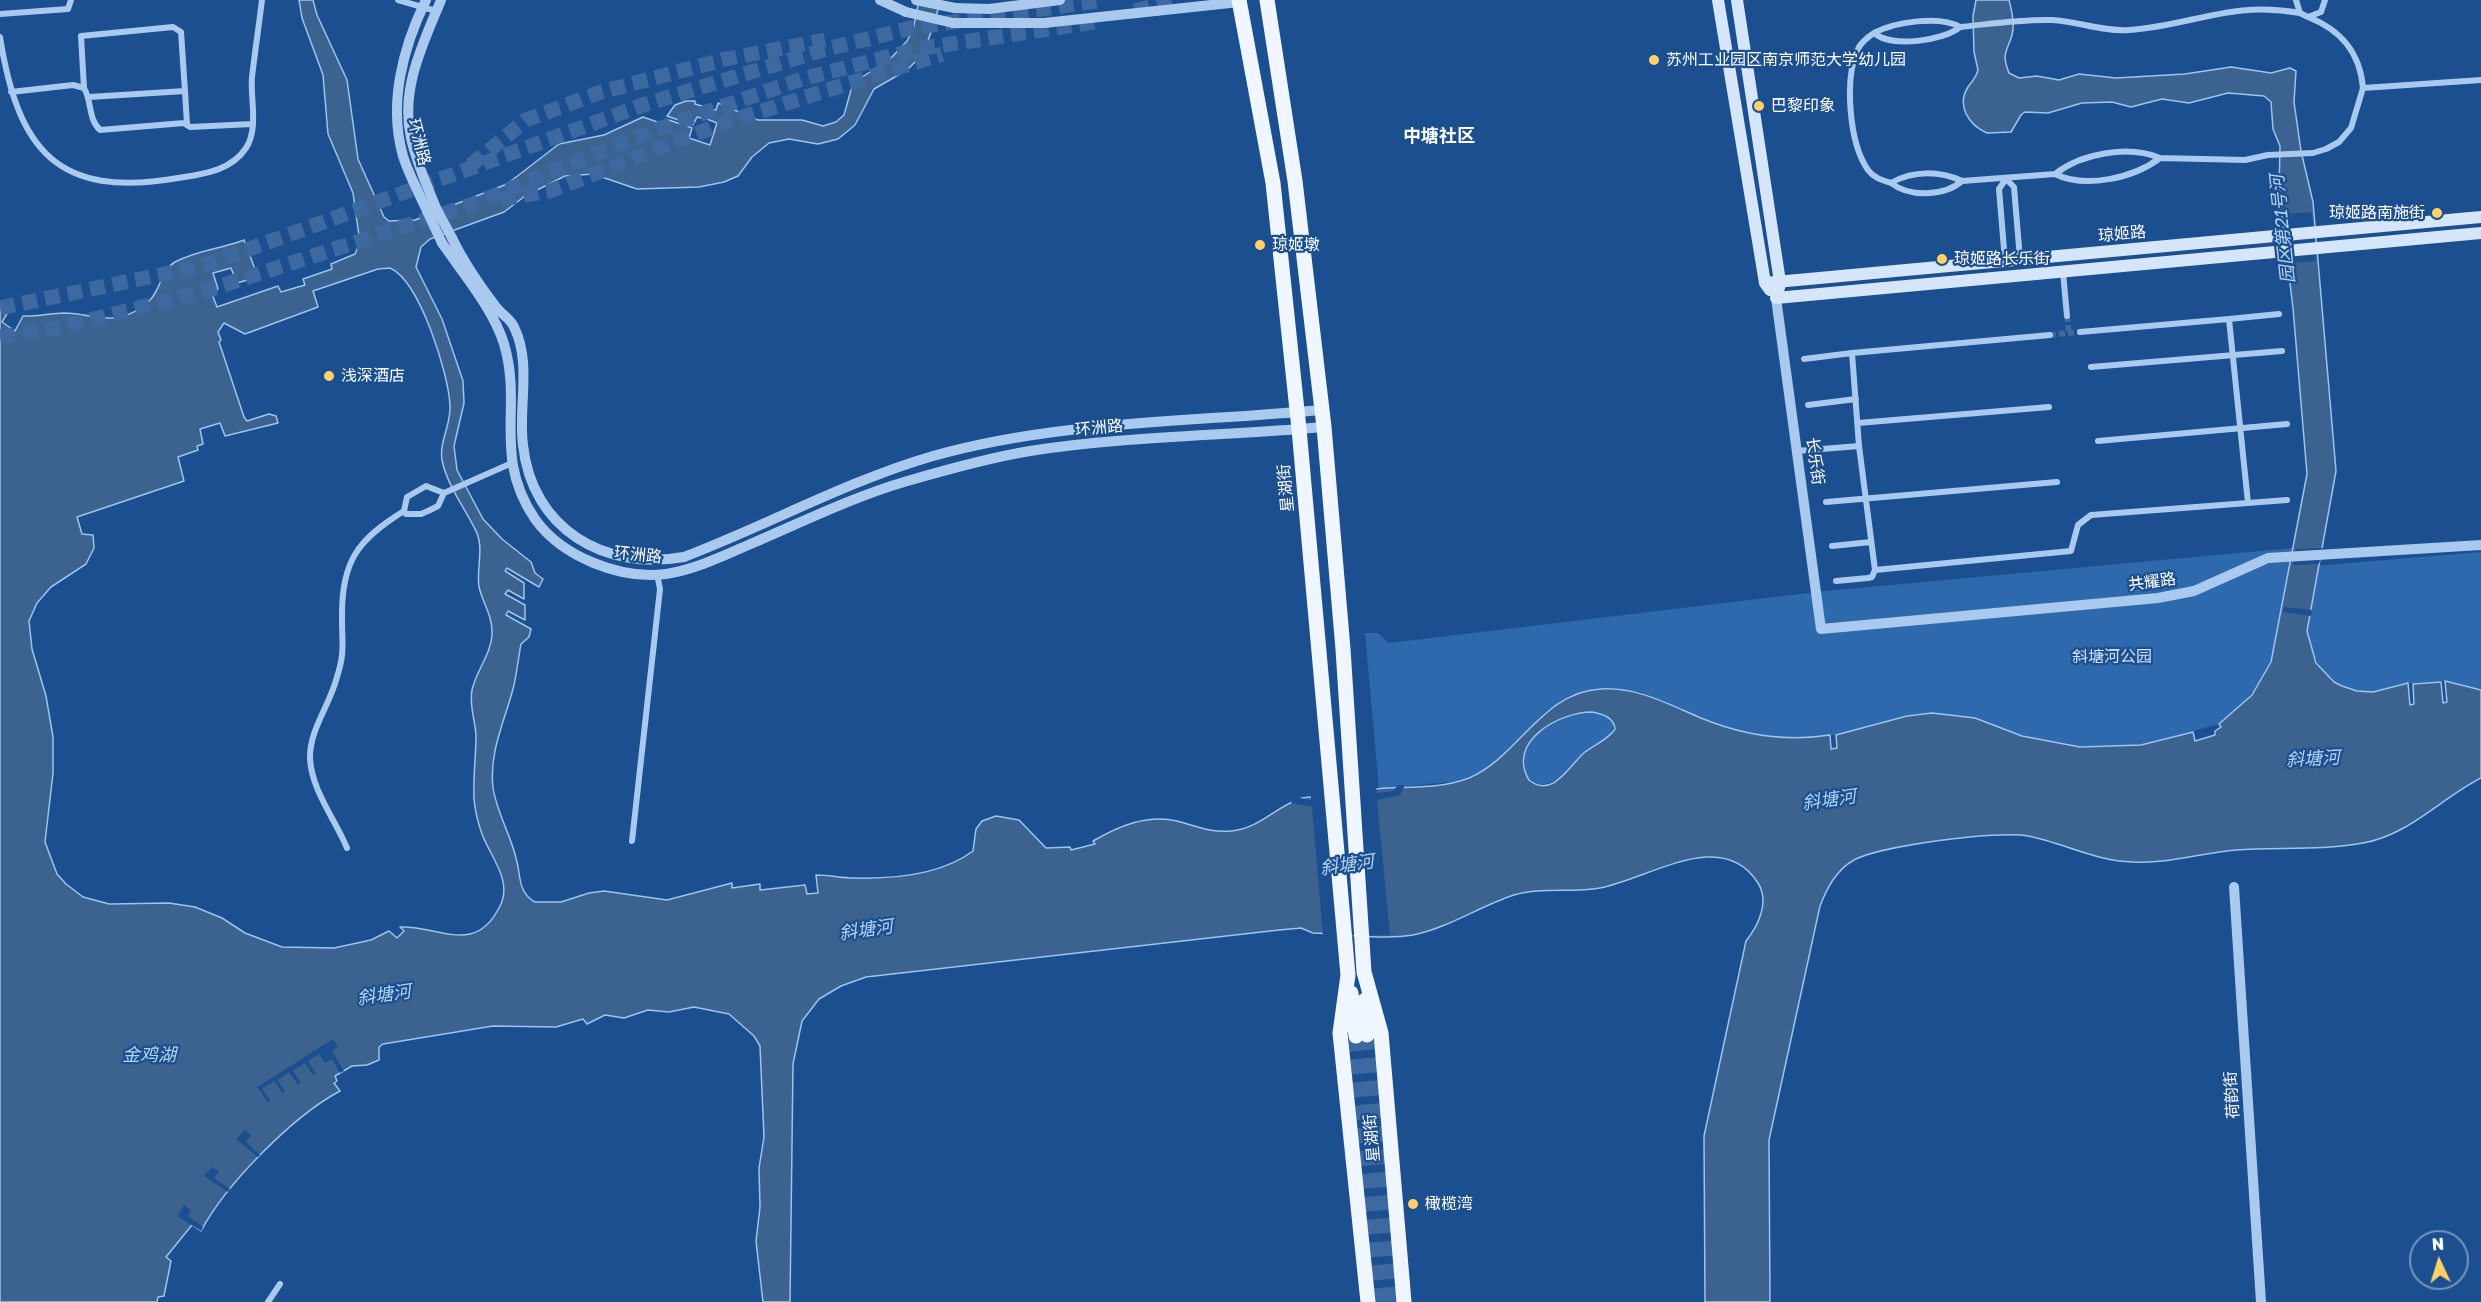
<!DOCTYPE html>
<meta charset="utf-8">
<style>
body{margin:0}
#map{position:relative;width:2481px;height:1302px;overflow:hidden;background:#1b4f8f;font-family:"Golos Text",sans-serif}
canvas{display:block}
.north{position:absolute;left:2409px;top:1230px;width:60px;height:60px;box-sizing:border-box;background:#1b4f8f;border:2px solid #7695bc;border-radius:50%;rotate:356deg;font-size:16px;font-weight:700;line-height:24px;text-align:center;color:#fff}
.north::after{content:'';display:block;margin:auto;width:21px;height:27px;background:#ffd166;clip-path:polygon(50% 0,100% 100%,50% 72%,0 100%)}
</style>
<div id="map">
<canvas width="2481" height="1302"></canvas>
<div class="north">N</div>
</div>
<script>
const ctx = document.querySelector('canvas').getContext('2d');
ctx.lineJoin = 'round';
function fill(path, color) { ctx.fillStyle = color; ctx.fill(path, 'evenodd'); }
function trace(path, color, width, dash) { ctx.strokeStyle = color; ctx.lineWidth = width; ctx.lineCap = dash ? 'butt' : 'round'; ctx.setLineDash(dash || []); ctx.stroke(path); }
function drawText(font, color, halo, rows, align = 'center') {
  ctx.font = font + ' "Golos Text","Noto Sans SC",sans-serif'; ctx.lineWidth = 4.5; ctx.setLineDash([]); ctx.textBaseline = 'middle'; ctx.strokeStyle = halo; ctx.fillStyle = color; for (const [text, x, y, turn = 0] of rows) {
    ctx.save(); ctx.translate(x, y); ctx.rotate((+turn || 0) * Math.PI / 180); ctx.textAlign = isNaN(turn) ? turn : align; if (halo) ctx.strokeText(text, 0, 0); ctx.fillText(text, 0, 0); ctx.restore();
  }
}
const green = new Path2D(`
 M2293,548l-4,20 192,-16v138l-36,-9 -45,3 -27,8 -22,-2 -17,-8 -12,-11 -13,-26 -31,-15 -7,32 -11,23 -31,32 -10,7 -78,21 -26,3 -51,-3 -49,-11 -40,-16 -60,-4 -79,21 -60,3 -53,-12 -83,-34 -38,-3 -34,7 -23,16 -15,16 8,5c20,-14 56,-33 76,-10l-3,12c-9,7 -20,11 -28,19 -15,15 -21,30 -46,31l-11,-9 -2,-22 11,-19 -26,15 -20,18 -30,13 -80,8 -14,-156h13l11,10 436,-52z`);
const water = new Path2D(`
 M299,0h14l4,15 30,65 11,79 26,58 5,4 26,-1 92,-36 52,-40 45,-9 39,-18 20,7 3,-5 26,9 -3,10 21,7 7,-22 -10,-4 3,-10 6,1 2,-7 40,17h44l21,6 13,-4 8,-7 7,-25 7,-10 34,-23 15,-16 6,-11 6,-30h22l-13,41 -11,19 -10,10 -33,19 -19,36 -17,14 -20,5 -29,-5 -20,4 -17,14 -14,19 -14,6 -25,5 -62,2 -44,-15 -28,2 -40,20 -21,16 -74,27 -9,8 -5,20 26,52 21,62 1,22 -10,43 3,24 26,49 19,20 29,23 4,11 8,6 -4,8 -32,-19 -2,3 19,12v16l-16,-9 -3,4 20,11v15l-17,-9 -2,4 25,14 -2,8 -8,7c-3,15 -4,30 -8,45 -9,34 -24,63 -20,99 4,25 17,45 23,70 5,16 1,34 19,44h26l28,-9 15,-2 63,9 65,-17v5l28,-4v6l45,-5 2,9 11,-1 -2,-18c13,0 25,3 38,3 38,1 87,-3 119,-27l3,-22 6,-8 14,-5 23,4 27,28 24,-1 1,3 24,-6 -2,-3c26,-15 54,-27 84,-20 19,5 34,12 54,10 28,-2 45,-25 71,-33 28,-3 57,-8 86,-10 26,-1 55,0 81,-10 51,-22 72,-86 132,-89 37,-2 67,15 100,29 41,17 84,24 129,17l1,14 6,-1 -1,-13 71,-19 25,-3 43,5 47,18 58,11 61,-2 52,-13 2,9 20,-6v-4l6,-4 -2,-3 33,-29 19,-33 36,-188 -14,-166 -14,-116 1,-46 -7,-17 -2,-27 -7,-6 -36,-3 -39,10 -27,-4 -31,8 -19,-5 -30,1 -34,10 -23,-1 -4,3 -10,17 -24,1c-18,-8 -31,-27 -19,-46 4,-6 8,-9 10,-17l-4,-18 -1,-36 3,-16h33c3,11 6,24 3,35 -5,17 -11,18 -3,38l10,5 18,-2 22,4 20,-6 37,4 69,-4 46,-7 40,6 19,-5 6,3 -2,31 7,49 12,51 23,269 -29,160 9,32 18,19 8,4 15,5 16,1 35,-9 2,22 4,-1 -1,-20 28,-2 2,21 4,-1 -2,-21 36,9v88c-41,21 -72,57 -118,65 -42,8 -85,4 -127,7 -35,3 -68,14 -103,12 -38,-1 -69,-19 -105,-26 -29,-6 -149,10 -174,24 -18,10 -27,28 -34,46l-51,234 1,162h-65l-1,-166 42,-195c12,-15 24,-39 12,-58 -36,-57 -109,-4 -158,5 -28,5 -59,-1 -86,7 -34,11 -66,33 -101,40 -29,5 -70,-1 -100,-2l-12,-5 -22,2 -413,47 -25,9 -22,13 -17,22 -9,43 -3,238h-27l-7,-61 4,-34 -1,-39 5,-31 -4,-91 -6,-10 -25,-22 -35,-7 -25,5 -21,-2 -24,8 -19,-3 -18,9 -4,-5 -27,8 -63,-1 -110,18 -4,3v13l-12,5 -15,1 -17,10 2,5 -3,2 6,8c-47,25 -114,93 -139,140l-9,-6 -26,32 5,4 -7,35 -6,1 -1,5h-157v-995l8,5 -6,10 13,9 8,-15c14,1 27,-3 41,-3 36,1 54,17 86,-13 11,-11 11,-30 25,-38 22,-12 46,-13 69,-22l14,37 -21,6 -6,-15 -18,5 5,16 -6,5 5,13 61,-21 3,6 24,-7 -2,-6 29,-10 -1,-5 24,-10 5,-11 -7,-50 -25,-59 -5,-59 -21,-57zM390,268c30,13 59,107 60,138 1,19 -11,36 -8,54 5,25 22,47 33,69 10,17 1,40 4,58 4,17 14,29 13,48 -1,19 -16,36 -20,55 -3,15 3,30 4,45 0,21 -3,42 -2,64 1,11 4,24 8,35 8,22 31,47 18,72 -25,51 -61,19 -100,21l4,4 -7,7 -8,-7 -18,9 -37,8 -52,-1 -37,-14 -23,-15 -27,-11 -26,-4 -60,1 -26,-7 -17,-13 -9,-10 -12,-32 8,-69v-36l-7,-41 -14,-47 -3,-28 8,-18 14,-16 35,-23 8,-16 -1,-13 -11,-1 -5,-17 107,-36 -6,-24 20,-7 -1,-4 6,-2 -3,-15 20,-6 5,13 53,-13 -2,-7 -7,-2 -22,7 -3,-4 -25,-75 2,-2 -3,-8 6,-9 21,11 73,-27 -5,-16 65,-22zM1592,712c10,2 22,5 23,17 -7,11 -20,15 -30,23 -14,11 -32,48 -56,28 -23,-39 31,-68 63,-68z
 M686,101h9v3l10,3 -4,11 -4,-1 -4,8 -26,-9 8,-11z`);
const pier = new Path2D(`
 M2312,212l4,49 -25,2 -4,-49z
 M2323,548l-4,16 -26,1 3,-16z
 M2284,607l28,3 -1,6 -28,-4z
 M1398,785h7l-5,10 -23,5 13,135 -67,1 -11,-129 -21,-4 3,-6 17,3v-6l65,-8 1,7 9,-1 7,-1z
 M333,1039l5,8 -6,4 12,20 -4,2 -8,-14 -7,4 -6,-9 -11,7 8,13 -3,1 -8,-12 -12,8 8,12 -3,2 -9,-13 -12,8 8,11 -2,2 -9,-12 -12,8 8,11 -2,2 -11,-15z
 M245,1130l6,5 -5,7 14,13 -2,2 -22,-18z
 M212,1167l7,5 -5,6 16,11 -2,3 -24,-16z
 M184,1205l7,5 -3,6 15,11 -2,4 -24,-15z`);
const minorTunnel = new Path2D(`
 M2067,316l2,18
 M2050,335l30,-3`);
const primaryTunnel = new Path2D(`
 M1135,11l40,-11
 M471,165l55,-45 75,-28 125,-33 99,-19
 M501,199l49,-8 174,-68 218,-69
 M0,308l203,-42 440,-161 180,-55 88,-22 193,-28
 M0,337l62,-10 140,-35 269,-87 181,-74 150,-52 116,-30 177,-27
 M1367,1035l23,267
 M1356,1036l23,266`);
const minor = new Path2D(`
 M398,0l38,11
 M2296,0l4,13 8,4 13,-5 4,-12
 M0,14l68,-5 3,-9
 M2308,17c33,13 52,35 55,71
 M1960,27c30,-3 61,-8 92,-7 25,1 51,12 77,10 62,-4 103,-30 171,-17
 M1874,33c20,-11 66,-18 86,-6 -16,14 -69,21 -86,6 -6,4 -13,9 -16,16 -14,29 -9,94 10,121 6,8 14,10 23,13
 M0,37c18,113 57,162 178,141 25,-4 53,-7 68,-30 13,-20 4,-50 6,-71 3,-26 7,-52 10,-77
 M84,88l-3,-52 92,-9 8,5 4,59
 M11,92l62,-7 11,3c8,13 4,31 16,42l84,-7 6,4 62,-3
 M89,97l96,-6 2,34
 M2160,158l85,2 23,-5 45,-2 13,-4 13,-7 12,-14 12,-40 118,-8
 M1962,181c-17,15 -52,17 -71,2 22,-13 49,-12 71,-2l93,-7c30,15 79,4 105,-16 -31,-13 -78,-5 -105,16
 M2005,261l-6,-72 7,-10 8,8 6,72
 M2063,272l4,44
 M2229,319l50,-5
 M1804,359l48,-6
 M2091,367l191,-16
 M1808,405l48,-6
 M1858,423l191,-16
 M2098,441l189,-17
 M1859,446l-7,-93 198,-18
 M1797,451l62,-5 16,124 196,-19 7,-26 13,-10 157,-12 -19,-184 -149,13
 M1826,502l231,-20
 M2248,503l39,-3
 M404,511l2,3h15l7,-3 10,-5 6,-13 68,-30
 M404,511l3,-14 19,-11 18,7
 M1832,546l39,-4
 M1836,581l32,-3 4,-1 3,-7
 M632,841l28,-252 -3,-15
 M347,848c-12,-29 -35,-57 -37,-89 -1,-29 20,-54 27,-82 8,-25 5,-33 5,-58 -1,-57 15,-79 62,-108
 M268,1302l12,-18`);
const tertiary = new Path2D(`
 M426,0c-23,47 -38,104 -23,156 6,19 16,37 24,55
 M880,0l26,12
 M955,8l34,1 71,-9
 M953,23h91l195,-21
 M436,208c-9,-23 -20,-46 -25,-70 -11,-49 12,-94 30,-138
 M452,238c11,23 28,48 44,69 5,7 15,12 18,20 18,36 4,80 9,118 9,84 81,126 161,112 84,-32 163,-76 249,-101 123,-35 261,-34 388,-46
 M442,243c20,29 52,67 62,101 19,63 -12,112 31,175 27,38 86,61 131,55 27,-4 55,-17 80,-28 52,-22 104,-48 158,-64 41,-12 83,-24 126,-31 97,-15 196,-15 294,-24
 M1776,298l45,331 337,-31 36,-7 74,-33 213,-13
 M2234,887l27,415`);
const secondary = new Path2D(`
 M1718,0l47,283 5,7
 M1737,0l43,282 -1,6
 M1765,283l716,-66
 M1776,298l705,-65`);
const primary = new Path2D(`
 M1239,0l34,183 26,246 49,546 -8,58 28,269
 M1267,0l28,181 29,246 19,222 21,323 17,61 23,269
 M1351,993l5,43
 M1365,1000l2,35`);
const tertiaryBridge = new Path2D(`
 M916,0l39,8
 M906,12l47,11
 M436,208l16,30
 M427,211l15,32`);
const markers = [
 [1654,60,6,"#ffd166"],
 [1759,106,6,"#ffd166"],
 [2437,213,6,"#ffd166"],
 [1260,245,6,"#ffd166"],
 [1942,259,6,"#ffd166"],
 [329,376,6,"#ffd166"],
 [1413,1204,6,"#ffd166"]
];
const poiNames = [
 ["苏州工业园区南京师范大学幼儿园",1666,60],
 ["巴黎印象",1771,106],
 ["琼姬路南施街",2425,213,"right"],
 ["琼姬墩",1272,245],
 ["琼姬路长乐街",1954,259],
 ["浅深酒店",341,376],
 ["橄榄湾",1425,1204]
];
const streetNames = [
 ["环洲路",419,142,76],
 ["琼姬路",2122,234,-5],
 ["环洲路",1099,428,-5],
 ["长乐街",1815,461,82],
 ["星湖街",1286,488,-95],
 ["环洲路",638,555,6],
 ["共耀路",2152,582,-8],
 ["荷韵街",2232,1095,-94],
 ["星湖街",1372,1138,-95]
];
const parkNames = [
 ["斜塘河公园",2112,657]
];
const neighbourhoodNames = [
 ["中塘社区",1439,136]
];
const waterNames = [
 ["园区第21号河",2283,229,-96],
 ["斜塘河",2313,759,-3],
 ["斜塘河",1829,800,-8],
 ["斜塘河",1347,865,-8],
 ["斜塘河",866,930,-8],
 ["斜塘河",384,995,-8],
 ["金鸡湖",149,1055]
];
fill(green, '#2e69ad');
fill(water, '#3c6290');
trace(water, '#9cc4f0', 1.5);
fill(pier, '#1b4f8f');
trace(minorTunnel, '#3d69a0', 6, [6, 3]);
trace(primaryTunnel, '#3d69a0', 15, [15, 8]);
trace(minor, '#a9c9ee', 6);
trace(tertiary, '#a9c9ee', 10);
trace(secondary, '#d6e6fa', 12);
trace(primary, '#f0f6ff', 15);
trace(tertiaryBridge, '#a9c9ee', 10);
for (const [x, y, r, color] of markers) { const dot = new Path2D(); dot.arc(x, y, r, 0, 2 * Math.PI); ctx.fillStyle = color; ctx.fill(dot); trace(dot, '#1b4f8f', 2); }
drawText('16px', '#fff', '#1b4f8f', poiNames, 'left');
drawText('16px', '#fff', '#1b4f8f', streetNames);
drawText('16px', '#cfe3fa', '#1b4f8f', parkNames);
drawText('bold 18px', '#fff', '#1b4f8f', neighbourhoodNames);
drawText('italic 18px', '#b5d3f5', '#1b4f8f', waterNames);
</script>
